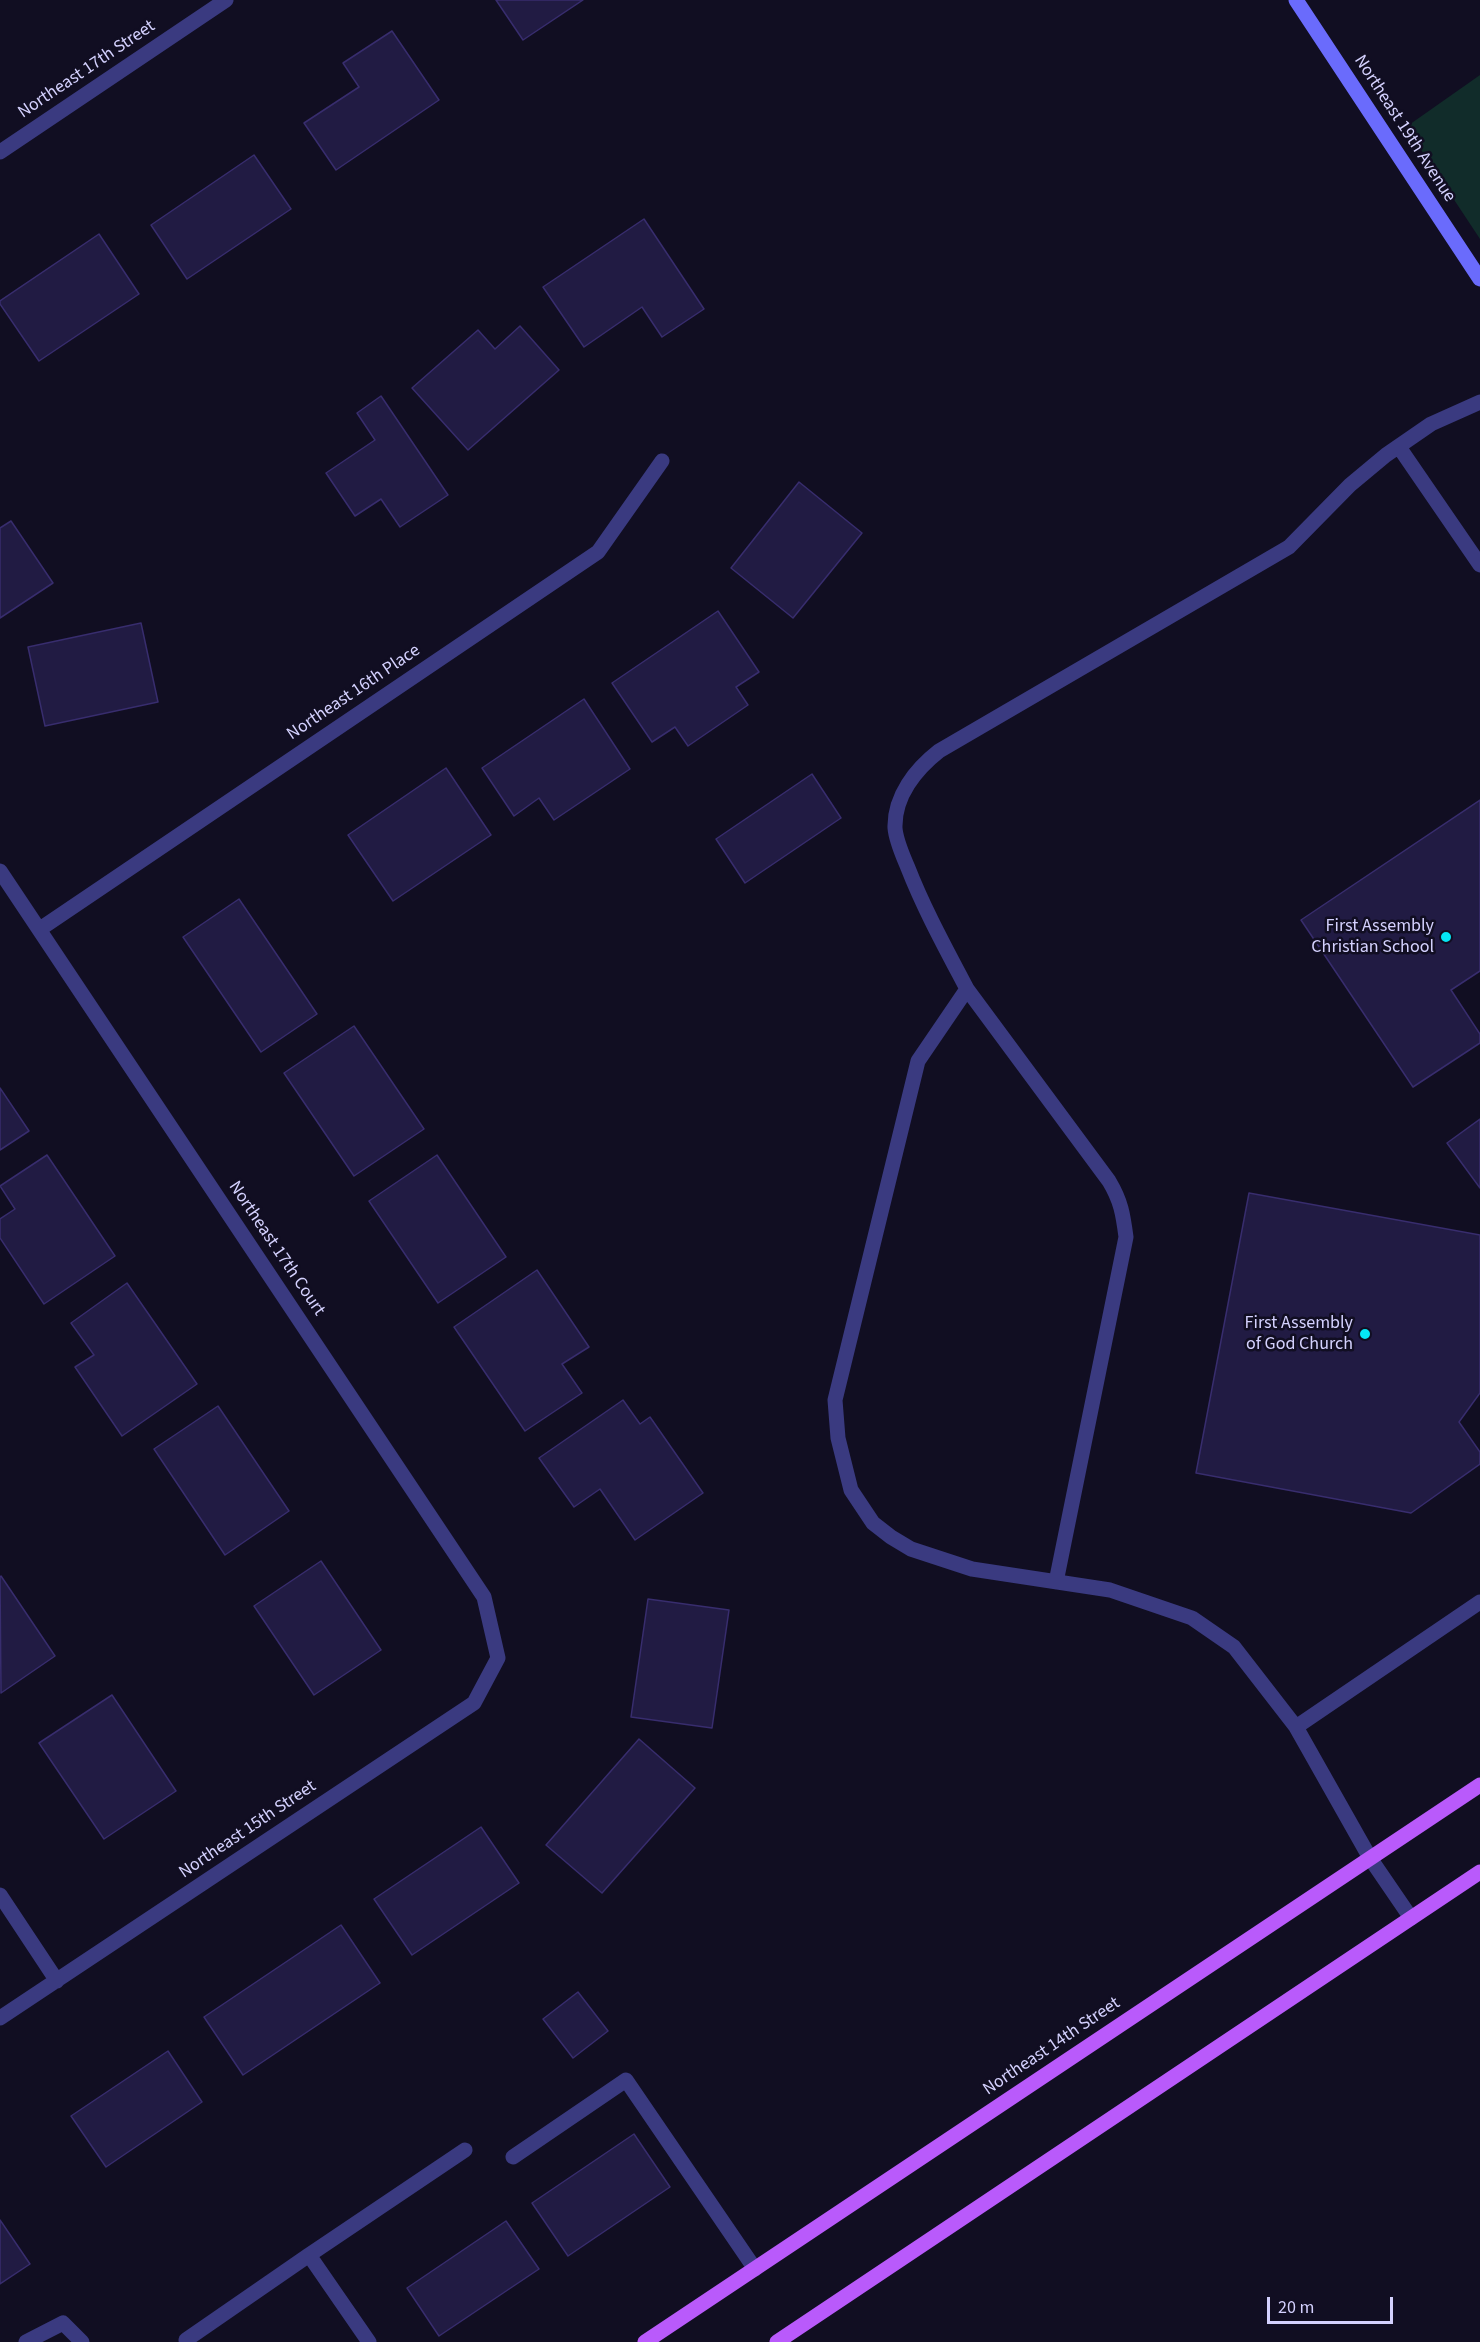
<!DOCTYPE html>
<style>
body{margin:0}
#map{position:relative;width:1480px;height:2342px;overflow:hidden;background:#110e22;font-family:"Source Sans 3",sans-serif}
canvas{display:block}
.scale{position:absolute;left:1267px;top:2297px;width:126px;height:27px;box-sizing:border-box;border:3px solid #d4d1fe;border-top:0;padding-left:8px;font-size:18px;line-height:21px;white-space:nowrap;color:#d4d1fe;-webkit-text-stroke:4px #110e22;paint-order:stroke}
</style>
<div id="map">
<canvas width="1480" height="2342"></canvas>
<div class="scale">20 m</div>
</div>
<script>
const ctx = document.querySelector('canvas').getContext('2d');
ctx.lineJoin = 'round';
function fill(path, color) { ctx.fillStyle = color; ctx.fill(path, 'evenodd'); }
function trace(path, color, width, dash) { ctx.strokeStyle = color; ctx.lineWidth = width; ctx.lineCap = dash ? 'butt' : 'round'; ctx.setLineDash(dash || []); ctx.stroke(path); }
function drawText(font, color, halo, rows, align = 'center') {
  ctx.font = font + ' "Source Sans 3",sans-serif'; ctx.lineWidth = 5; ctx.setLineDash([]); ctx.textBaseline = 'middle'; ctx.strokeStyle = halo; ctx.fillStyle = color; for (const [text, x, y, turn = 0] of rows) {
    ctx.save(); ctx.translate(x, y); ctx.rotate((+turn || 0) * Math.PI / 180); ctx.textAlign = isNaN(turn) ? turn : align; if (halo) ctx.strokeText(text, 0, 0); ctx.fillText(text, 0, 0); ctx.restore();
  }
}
const green = new Path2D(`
 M1480,75v164l-74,-112z`);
const building = new Path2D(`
 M496,0h87l-60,40z
 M392,31l47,69 -103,70 -32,-47 55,-36 -16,-24z
 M254,155l37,54 -104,70 -36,-54z
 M644,219l60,90 -42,28 -20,-30 -58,40 -41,-60z
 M99,234l40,60 -100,67 -39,-57v-3z
 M520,326l39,44 -91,80 -56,-62 66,-58 17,19z
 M381,396l67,99 -48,32 -19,-28 -26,17 -29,-43 49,-33 -18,-27z
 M799,482l63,51 -69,85 -62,-50z
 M11,521l42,62 -53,35v-90z
 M718,611l41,61 -23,15 12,18 -60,41 -13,-19 -23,15 -40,-59z
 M141,623l17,79 -113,24 -17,-79z
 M584,699l46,70 -76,51 -15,-22 -25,18 -32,-48z
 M446,768l45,67 -98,66 -45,-66z
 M812,774l29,44 -96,65 -29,-44z
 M1480,800v171l-29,19 29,44v9l-67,44 -112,-167z
 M239,899l78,115 -56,38 -78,-115z
 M354,1026l70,103 -70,47 -70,-103z
 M0,1088l29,43 -29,19z
 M1480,1119v69l-33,-45z
 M47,1155l68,101 -71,48 -44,-66v-19l15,-10 -15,-23z
 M437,1155l69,102 -68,46 -69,-102z
 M1249,1193l231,42v158l-21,29 21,30v12l-69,49 -215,-40z
 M537,1270l52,77 -27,17 20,29 -57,38 -71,-104z
 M127,1283l70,101 -75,52 -47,-69 19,-12 -23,-32z
 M623,1400l17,24 10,-7 53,76 -68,47 -35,-51 -26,18 -35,-49z
 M218,1406l71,105 -64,44 -71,-106z
 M321,1561l60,89 -67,45 -60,-89z
 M1,1576l54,80 -54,37 -1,-116z
 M648,1599l81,11 -17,118 -81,-11z
 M112,1695l64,96 -72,48 -65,-96z
 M639,1739l56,49 -93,105 -56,-48z
 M481,1827l38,56 -107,72 -38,-56z
 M341,1925l39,58 -137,92 -39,-58z
 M578,1992l30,39 -35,27 -30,-39z
 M168,2051l34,51 -96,65 -35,-51z
 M634,2134l36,53 -102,69 -36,-53z
 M0,2220l30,44 -30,20z
 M506,2221l33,48 -100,67 -32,-48z`);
const lane = new Path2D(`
 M1399,447l81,118
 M967,989l142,192c12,20 14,33 17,56l-70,345
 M1296,1727l184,-125
 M1411,1918l-41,-60 -74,-131 -62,-80 -42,-29 -82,-28 -138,-21 -61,-20 -20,-12 -18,-14 -22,-33 -13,-52 -3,-38 83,-339 49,-72c-21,-40 -43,-80 -59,-121 -5,-12 -12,-27 -13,-40 -1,-32 21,-59 44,-77l350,-204 61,-62 36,-30 45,-31 49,-22
 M513,2157l113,-77 129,189
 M309,2255l156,-105
 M186,2340l123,-85 60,87
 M26,2342l37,-19 19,19`);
const street = new Path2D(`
 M0,152l226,-152
 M0,871l484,726 14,61 -24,45 -474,315
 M40,929l558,-377 64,-91
 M0,1895l57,86`);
const secondary = new Path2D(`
 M1296,0l184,279`);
const primary = new Path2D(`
 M645,2342l835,-557
 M777,2342l703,-470`);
const markers = [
 [1446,937,6,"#05e6f5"],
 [1365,1334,6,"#05e6f5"]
];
const streetNames = [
 ["Northeast 17th Street",87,70,-34],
 ["Northeast 19th Avenue",1404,129,57],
 ["Northeast 16th Place",354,693,-34],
 ["Northeast 17th Court",276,1249,56],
 ["Northeast 15th Street",248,1830,-34],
 ["Northeast 14th Street",1052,2047,-34]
];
const poiNames = [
 ["First Assembly",1434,927],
 ["Christian School",1434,948],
 ["First Assembly",1353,1324],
 ["of God Church",1353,1345]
];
fill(green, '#112c2a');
fill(building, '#211b43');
trace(building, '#382d6e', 1.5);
trace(lane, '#3a3a80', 15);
trace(street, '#3a3a80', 15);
trace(secondary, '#6a6bfc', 15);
trace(primary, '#b95afb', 15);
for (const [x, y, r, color] of markers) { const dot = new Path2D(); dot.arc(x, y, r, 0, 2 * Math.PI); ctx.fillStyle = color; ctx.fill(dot); trace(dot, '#110e22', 2); }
drawText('18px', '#d4d1fe', '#110e22', streetNames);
drawText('18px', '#d4d1fe', '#110e22', poiNames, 'right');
</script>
